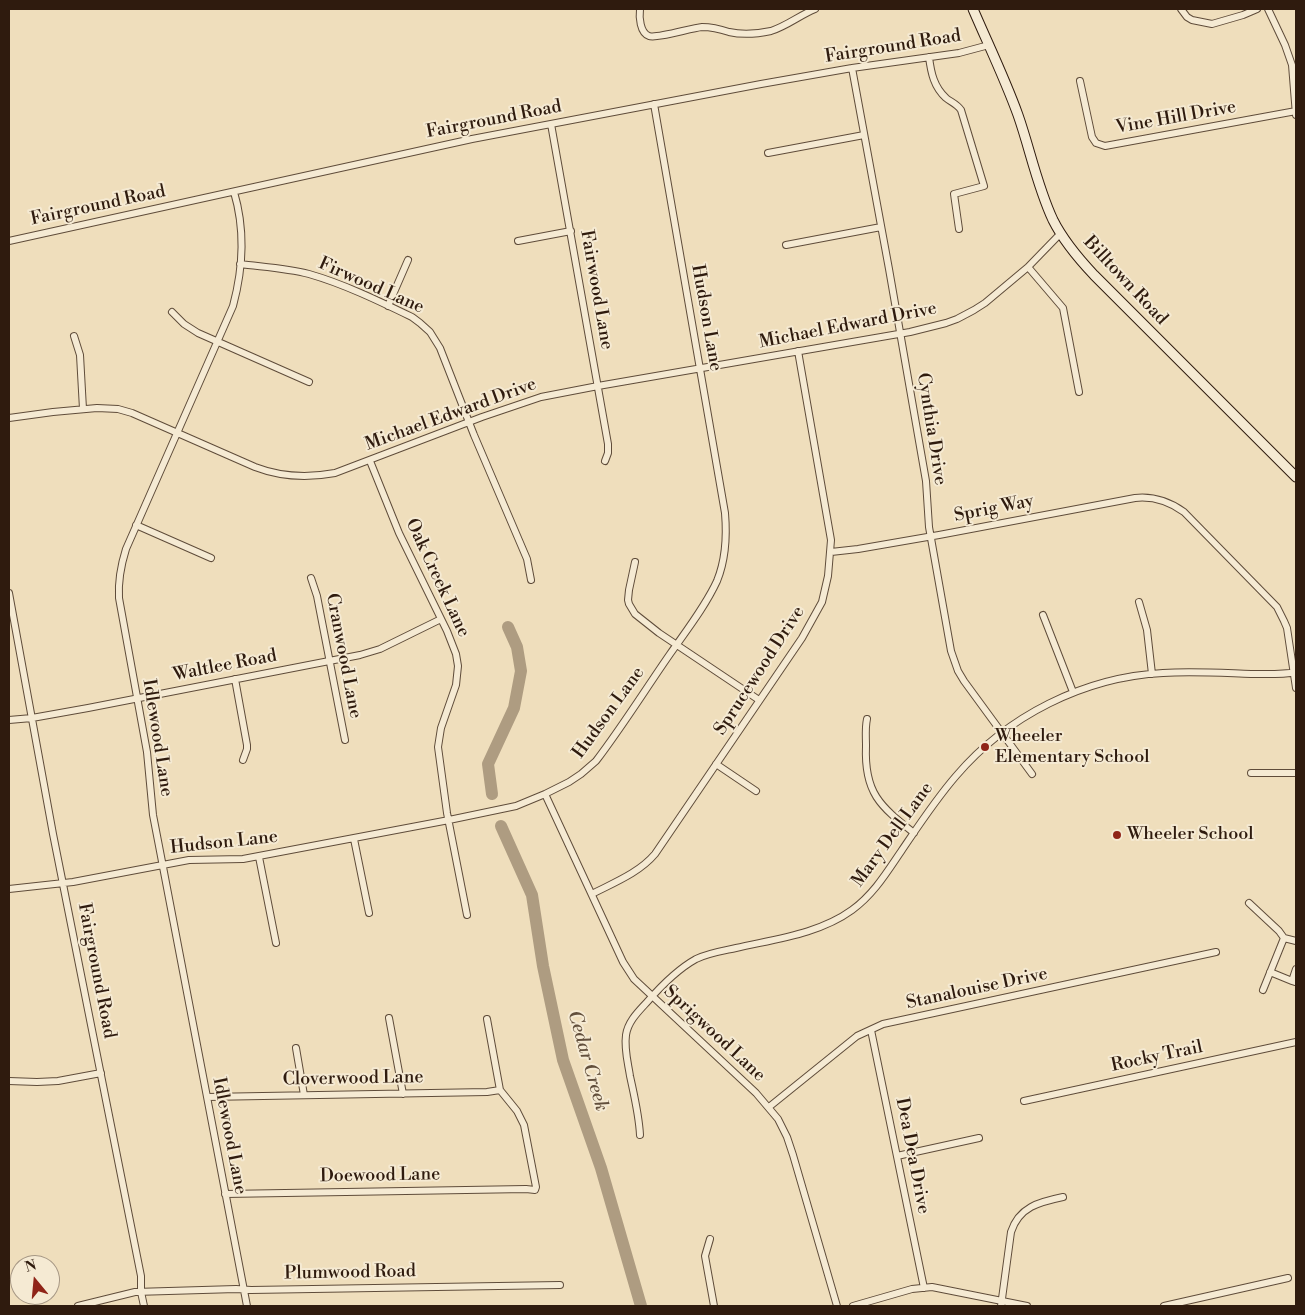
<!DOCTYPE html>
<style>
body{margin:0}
#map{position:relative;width:1305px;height:1315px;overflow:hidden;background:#efdebc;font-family:"Libre Bodoni",serif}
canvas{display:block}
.frame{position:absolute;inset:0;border:10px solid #2f1b0e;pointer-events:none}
.north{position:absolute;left:10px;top:1255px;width:50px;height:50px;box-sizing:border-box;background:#f5ead3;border:1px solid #a69784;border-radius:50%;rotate:343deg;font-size:14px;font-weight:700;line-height:20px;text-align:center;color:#2f1b0e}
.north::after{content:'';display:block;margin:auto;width:18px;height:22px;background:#8f2418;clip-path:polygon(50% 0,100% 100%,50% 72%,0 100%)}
</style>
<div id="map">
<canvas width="1305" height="1315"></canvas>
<div class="frame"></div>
<div class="north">N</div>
</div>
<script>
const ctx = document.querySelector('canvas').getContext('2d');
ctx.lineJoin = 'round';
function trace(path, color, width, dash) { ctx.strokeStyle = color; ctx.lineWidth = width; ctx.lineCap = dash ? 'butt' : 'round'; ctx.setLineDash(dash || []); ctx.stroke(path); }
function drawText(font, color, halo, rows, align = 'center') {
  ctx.font = font + ' "Libre Bodoni",serif'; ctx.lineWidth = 4; ctx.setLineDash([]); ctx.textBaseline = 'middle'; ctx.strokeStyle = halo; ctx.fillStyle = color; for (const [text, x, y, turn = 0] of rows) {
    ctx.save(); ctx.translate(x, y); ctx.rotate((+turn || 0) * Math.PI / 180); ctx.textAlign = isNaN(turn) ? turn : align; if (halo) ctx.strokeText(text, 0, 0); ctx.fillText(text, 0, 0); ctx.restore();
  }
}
const river = new Path2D(`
 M492,794l-4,-30 26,-56 7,-37 -4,-24 -9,-20
 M501,826l31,69 11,71 20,94 38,108 40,138`);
const street = new Path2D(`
 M640,9c-1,8 0,24 9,27 7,3 42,-8 53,-9 9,0 18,2 27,5 13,3 28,2 42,-1 16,-5 29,-16 44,-22
 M1181,9l6,8 5,3 20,4 31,-9 14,-6
 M1268,9l17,36 7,20 4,50
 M929,57c2,16 5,30 17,41 5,4 11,6 15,12l23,76 -30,8 5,35
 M852,68l37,201 37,212 3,46 22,124 7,20 6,10 68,93
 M1080,81l12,56 4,6 9,3 191,-35
 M551,124l57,320v9l-3,8
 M768,153l96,-18
 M234,192c11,37 9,77 -1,114l-107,243c-5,16 -8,32 -7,49l28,154 6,63 6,31 88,460
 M9,241l463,-102 289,-55 91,-16 107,-15 30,-8
 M518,241l53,-10
 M786,245l95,-18
 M240,264c23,3 46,4 69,10 35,10 70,27 103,43l8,6 10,9 10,16 34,87 53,124 4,21
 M1028,267l35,41 16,84
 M388,306l20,-46
 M172,312l12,12 14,9 111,49
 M74,336l6,19 3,54
 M9,418l44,-6 44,-4 21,1 14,4 123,54c26,10 53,11 80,6l147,-56 59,-20 57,-11 312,-54 36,-9 11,-4 17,-9 11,-7 43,-36 33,-34
 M370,461l29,72 48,98 9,23 2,12 -2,19 -15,43 -3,19 9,66 20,102
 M136,525l75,33
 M831,552l27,-3 81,-14 196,-37c18,-2 35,4 49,14l93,95 7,14 3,7 9,60
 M635,562l-6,28 -1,10 1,4 6,10 24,19 100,67
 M311,578l6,18 28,144
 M9,593l44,241 88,442v16l3,14
 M1139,602l8,28 5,44
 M1043,615l30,77
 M235,679l12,66v4l-4,11
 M867,719c-2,9 -1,18 -1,27 -2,47 14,60 48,87
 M9,720l23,-2 56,-10 272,-53 20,-6 61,-30
 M716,764l40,27
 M1251,773h45
 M545,794l78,168 11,17 122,114 22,26 9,18 6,18 44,151
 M354,839l15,74
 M259,857l17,86
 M9,889l64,-7 116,-22 54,-1 206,-39 67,-14 29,-12 24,-12 12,-8 15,-13c26,-34 49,-71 74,-107 16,-23 35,-47 47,-73 9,-22 10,-44 8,-68l-71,-409
 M592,894c21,-11 47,-21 63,-40l147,-216 20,-36 6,-26 3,-36 -33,-189
 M1249,903l30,28 5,7 12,3
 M1270,972l22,9
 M1295,982l-3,-1 4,-12
 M1263,990l21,-52
 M389,1018l14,76
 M871,1030l53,258
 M296,1048l8,47
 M9,1081l28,1 21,-1 43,-8
 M207,1097l280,-5 13,-2
 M1024,1101l272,-59
 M769,1107l88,-71 26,-12 333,-72
 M640,1135c-1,-20 -6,-40 -10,-59 -2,-13 -6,-27 -4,-41 2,-14 13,-24 22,-34 14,-16 30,-32 48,-42 12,-6 26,-8 40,-11 39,-9 83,-14 116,-38 22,-16 35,-38 50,-60 17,-25 34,-51 54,-74 51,-60 128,-99 207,-103 29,-2 59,0 88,1 15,0 30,1 45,-2
 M897,1156l82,-18
 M225,1194l301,-5 9,1 1,-3 -12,-62 -7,-14 -17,-21 -13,-71
 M710,1239l-5,17 9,50
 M78,1306l57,-14 101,-3 15,1 309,-5
 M853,1306l59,-17 20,-2 95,19
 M1001,1306l10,-74c8,-25 28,-30 52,-35
 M1164,1306l124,-28`);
const secondary = new Path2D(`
 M973,9c15,35 32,70 45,106 12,34 19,71 35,105 10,20 25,38 41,55l202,202`);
const markers = [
 [985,747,5,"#8f2418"],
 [1117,835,5,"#8f2418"]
];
const streetNames = [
 ["Fairground Road",893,47,-9],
 ["Vine Hill Drive",1176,118,-10],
 ["Fairground Road",494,120,-11],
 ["Fairground Road",98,206,-12],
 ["Billtown Road",1125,281,47],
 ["Firwood Lane",371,286,24],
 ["Fairwood Lane",596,290,80],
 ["Hudson Lane",706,318,80],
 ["Michael Edward Drive",848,326,-11],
 ["Michael Edward Drive",451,415,-20],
 ["Cynthia Drive",931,429,81],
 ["Sprig Way",994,509,-11],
 ["Oak Creek Lane",437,578,65],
 ["Cranwood Lane",343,656,79],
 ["Waltlee Road",225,666,-11],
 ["Sprucewood Drive",760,671,-57],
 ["Hudson Lane",609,713,-54],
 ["Idlewood Lane",157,738,81],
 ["Mary Dell Lane",893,835,-54],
 ["Hudson Lane",224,843,-6],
 ["Fairground Road",96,971,79],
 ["Stanalouise Drive",977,989,-12],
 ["Sprigwood Lane",714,1034,43],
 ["Rocky Trail",1157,1057,-12],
 ["Cloverwood Lane",353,1079,-1],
 ["Idlewood Lane",229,1136,79],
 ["Dea Dea Drive",912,1156,79],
 ["Doewood Lane",380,1176,-1],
 ["Plumwood Road",350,1273,-1]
];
const poiNames = [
 ["Wheeler",995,737],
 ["Elementary School",995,758],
 ["Wheeler School",1127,835]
];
const waterNames = [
 ["Cedar Creek",587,1061,74]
];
trace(river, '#ae9c81', 12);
trace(street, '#5f4c3a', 8);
trace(secondary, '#2f1b0e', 11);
trace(street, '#f5ead3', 6);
trace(secondary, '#f5ead3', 9);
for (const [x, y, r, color] of markers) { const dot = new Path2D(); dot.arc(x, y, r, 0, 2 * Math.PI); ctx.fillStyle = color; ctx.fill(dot); trace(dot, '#f5ead3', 2); }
drawText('18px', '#2f1b0e', '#f5ead3', streetNames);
drawText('18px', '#2f1b0e', '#f5ead3', poiNames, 'left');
drawText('italic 19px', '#624f3c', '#f5ead3', waterNames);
</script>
